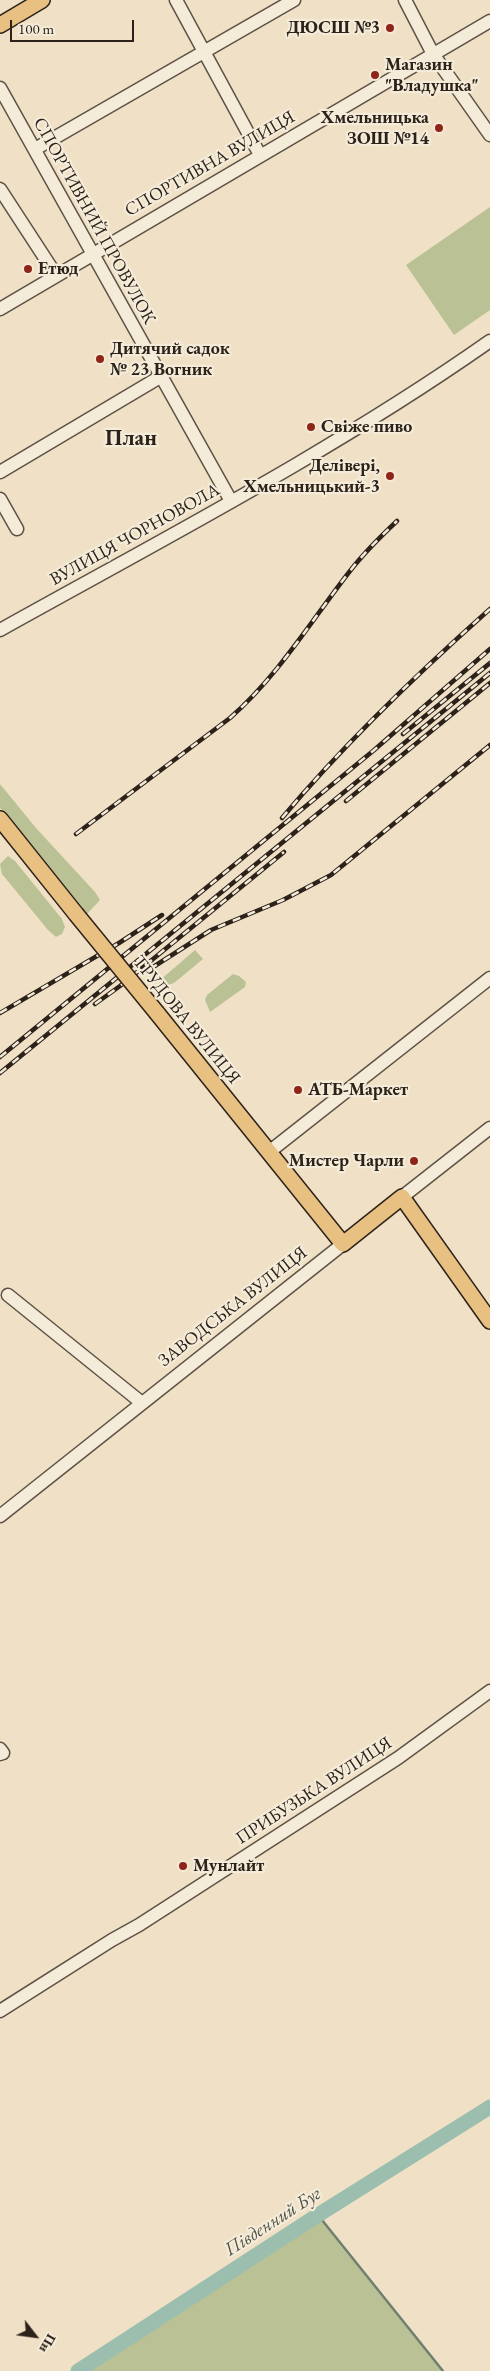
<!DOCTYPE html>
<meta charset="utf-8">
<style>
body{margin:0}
#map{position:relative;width:490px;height:2371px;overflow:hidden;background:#f0e0c5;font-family:"EB Garamond",serif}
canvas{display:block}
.north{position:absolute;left:10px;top:2311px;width:50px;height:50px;-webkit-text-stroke:4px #f5ebd9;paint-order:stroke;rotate:120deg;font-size:14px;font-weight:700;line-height:20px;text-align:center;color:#2c221a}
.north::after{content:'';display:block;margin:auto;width:18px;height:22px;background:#2c221a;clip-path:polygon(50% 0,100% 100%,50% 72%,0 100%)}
.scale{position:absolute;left:10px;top:20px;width:124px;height:22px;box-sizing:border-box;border:2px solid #2c221a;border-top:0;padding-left:6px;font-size:15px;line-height:18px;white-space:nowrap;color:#2c221a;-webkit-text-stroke:4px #f5ebd9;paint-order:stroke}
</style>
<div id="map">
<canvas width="490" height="2371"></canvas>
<div class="north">Пн</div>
<div class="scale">100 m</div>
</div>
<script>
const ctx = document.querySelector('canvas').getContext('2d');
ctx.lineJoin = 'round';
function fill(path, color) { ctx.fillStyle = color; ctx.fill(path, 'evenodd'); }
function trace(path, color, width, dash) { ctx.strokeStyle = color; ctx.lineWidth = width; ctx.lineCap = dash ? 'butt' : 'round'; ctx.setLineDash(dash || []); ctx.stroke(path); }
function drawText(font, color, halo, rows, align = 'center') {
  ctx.font = font + ' "EB Garamond",serif'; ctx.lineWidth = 4.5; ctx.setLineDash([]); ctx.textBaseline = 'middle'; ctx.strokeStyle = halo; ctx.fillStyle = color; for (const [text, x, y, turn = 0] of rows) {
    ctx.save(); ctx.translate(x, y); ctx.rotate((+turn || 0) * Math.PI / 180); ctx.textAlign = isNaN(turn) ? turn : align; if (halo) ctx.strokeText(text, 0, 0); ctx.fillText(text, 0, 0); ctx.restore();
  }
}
const green = new Path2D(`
 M490,207v103l-36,25 -48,-70z
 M0,784l36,44 59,64 5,8 -14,15 -86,-107z
 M8,856l7,5 47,58 3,8 -3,7 -6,3 -8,-7 -46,-56 -2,-10z
 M195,950l8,9 -29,24 -13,4 -2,-6z
 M233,974l6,2 7,6 -1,5 -35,25 -5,-12 2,-5z
 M318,2215l125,156h-365z`);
const stream = new Path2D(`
 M318,2215l125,156`);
const river = new Path2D(`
 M78,2371l240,-156 172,-108`);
const minor = new Path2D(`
 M176,0l84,155
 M405,0l28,54 57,81
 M0,88l231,413
 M35,149l259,-149
 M0,189l56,86
 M0,309l490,-288
 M0,472l160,-95
 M0,499l17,30
 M0,630c165,-92 335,-180 490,-289
 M269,1152l221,-174
 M402,1197l88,-69
 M8,1295l134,108
 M0,1516l343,-272
 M0,1749l3,4 -3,1
 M0,2011l112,-71 27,-15 259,-167 92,-67`);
const major = new Path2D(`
 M0,25l42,-25
 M0,819l76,95
 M157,1013l186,231 59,-47 88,124`);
const rail = new Path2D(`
 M403,734l87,-71
 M346,801l144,-118
 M282,818c63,-75 135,-144 208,-209
 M76,834l154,-116c48,-42 81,-97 120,-147 14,-18 30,-34 47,-50
 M150,969l61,-39 72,-30 48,-25 159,-130
 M95,1004l25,-18 164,-134
 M0,1013l119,-70 43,-28
 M0,1057l373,-306 117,-102
 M0,1073l490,-400`);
const majorBridge = new Path2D(`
 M76,914l81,99`);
const markers = [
 [390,28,5,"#8f2418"],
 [375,75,5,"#8f2418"],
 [439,128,5,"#8f2418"],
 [28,269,5,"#8f2418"],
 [100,359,5,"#8f2418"],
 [311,427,5,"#8f2418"],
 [390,476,5,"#8f2418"],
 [298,1090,5,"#8f2418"],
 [414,1161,5,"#8f2418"],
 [183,1866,5,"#8f2418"]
];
const poiNames = [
 ["ДЮСШ №3",380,28,"right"],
 ["Магазин",385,65],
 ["\"Владушка\"",385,86],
 ["Хмельницька",429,118,"right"],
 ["ЗОШ №14",429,139,"right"],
 ["Етюд",38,269],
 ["Дитячий садок",110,349],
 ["№ 23 Вогник",110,370],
 ["Свіже пиво",321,427],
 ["Делівері,",380,466,"right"],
 ["Хмельницький-3",380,487,"right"],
 ["АТБ-Маркет",308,1090],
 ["Мистер Чарли",404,1161,"right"],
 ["Мунлайт",193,1866]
];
const streetNames = [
 ["СПОРТИВНА ВУЛИЦЯ",210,164,-30],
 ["СПОРТИВНИЙ ПРОВУЛОК",94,221,61],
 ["ВУЛИЦЯ ЧОРНОВОЛА",135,535,-29],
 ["ТРУДОВА ВУЛИЦЯ",186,1020,51],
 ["ЗАВОДСЬКА ВУЛИЦЯ",233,1307,-38],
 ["ПРИБУЗЬКА ВУЛИЦЯ",314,1791,-33]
];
const waterNames = [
 ["Південний Буг",273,2222,-33]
];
const districtNames = [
 ["План",131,439]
];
fill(green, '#bac295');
trace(stream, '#6f8073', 2.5);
trace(river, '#9bbeae', 15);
trace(minor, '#5d5245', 15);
trace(major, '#2c221a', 18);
trace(minor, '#f5ebd9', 12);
trace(major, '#e8c082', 15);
trace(rail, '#2c221a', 4.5);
trace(rail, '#f5ebd9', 2.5, [8]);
trace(majorBridge, '#2c221a', 18, []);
trace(majorBridge, '#e8c082', 15);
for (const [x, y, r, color] of markers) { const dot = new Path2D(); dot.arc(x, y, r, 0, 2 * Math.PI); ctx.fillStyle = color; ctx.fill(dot); trace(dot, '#f5ebd9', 2); }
drawText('bold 18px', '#2c221a', '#f5ebd9', poiNames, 'left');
drawText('18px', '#2c221a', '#f5ebd9', streetNames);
drawText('italic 19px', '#4d5146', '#f5ebd9', waterNames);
drawText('bold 22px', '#2c221a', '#f5ebd9', districtNames);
</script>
